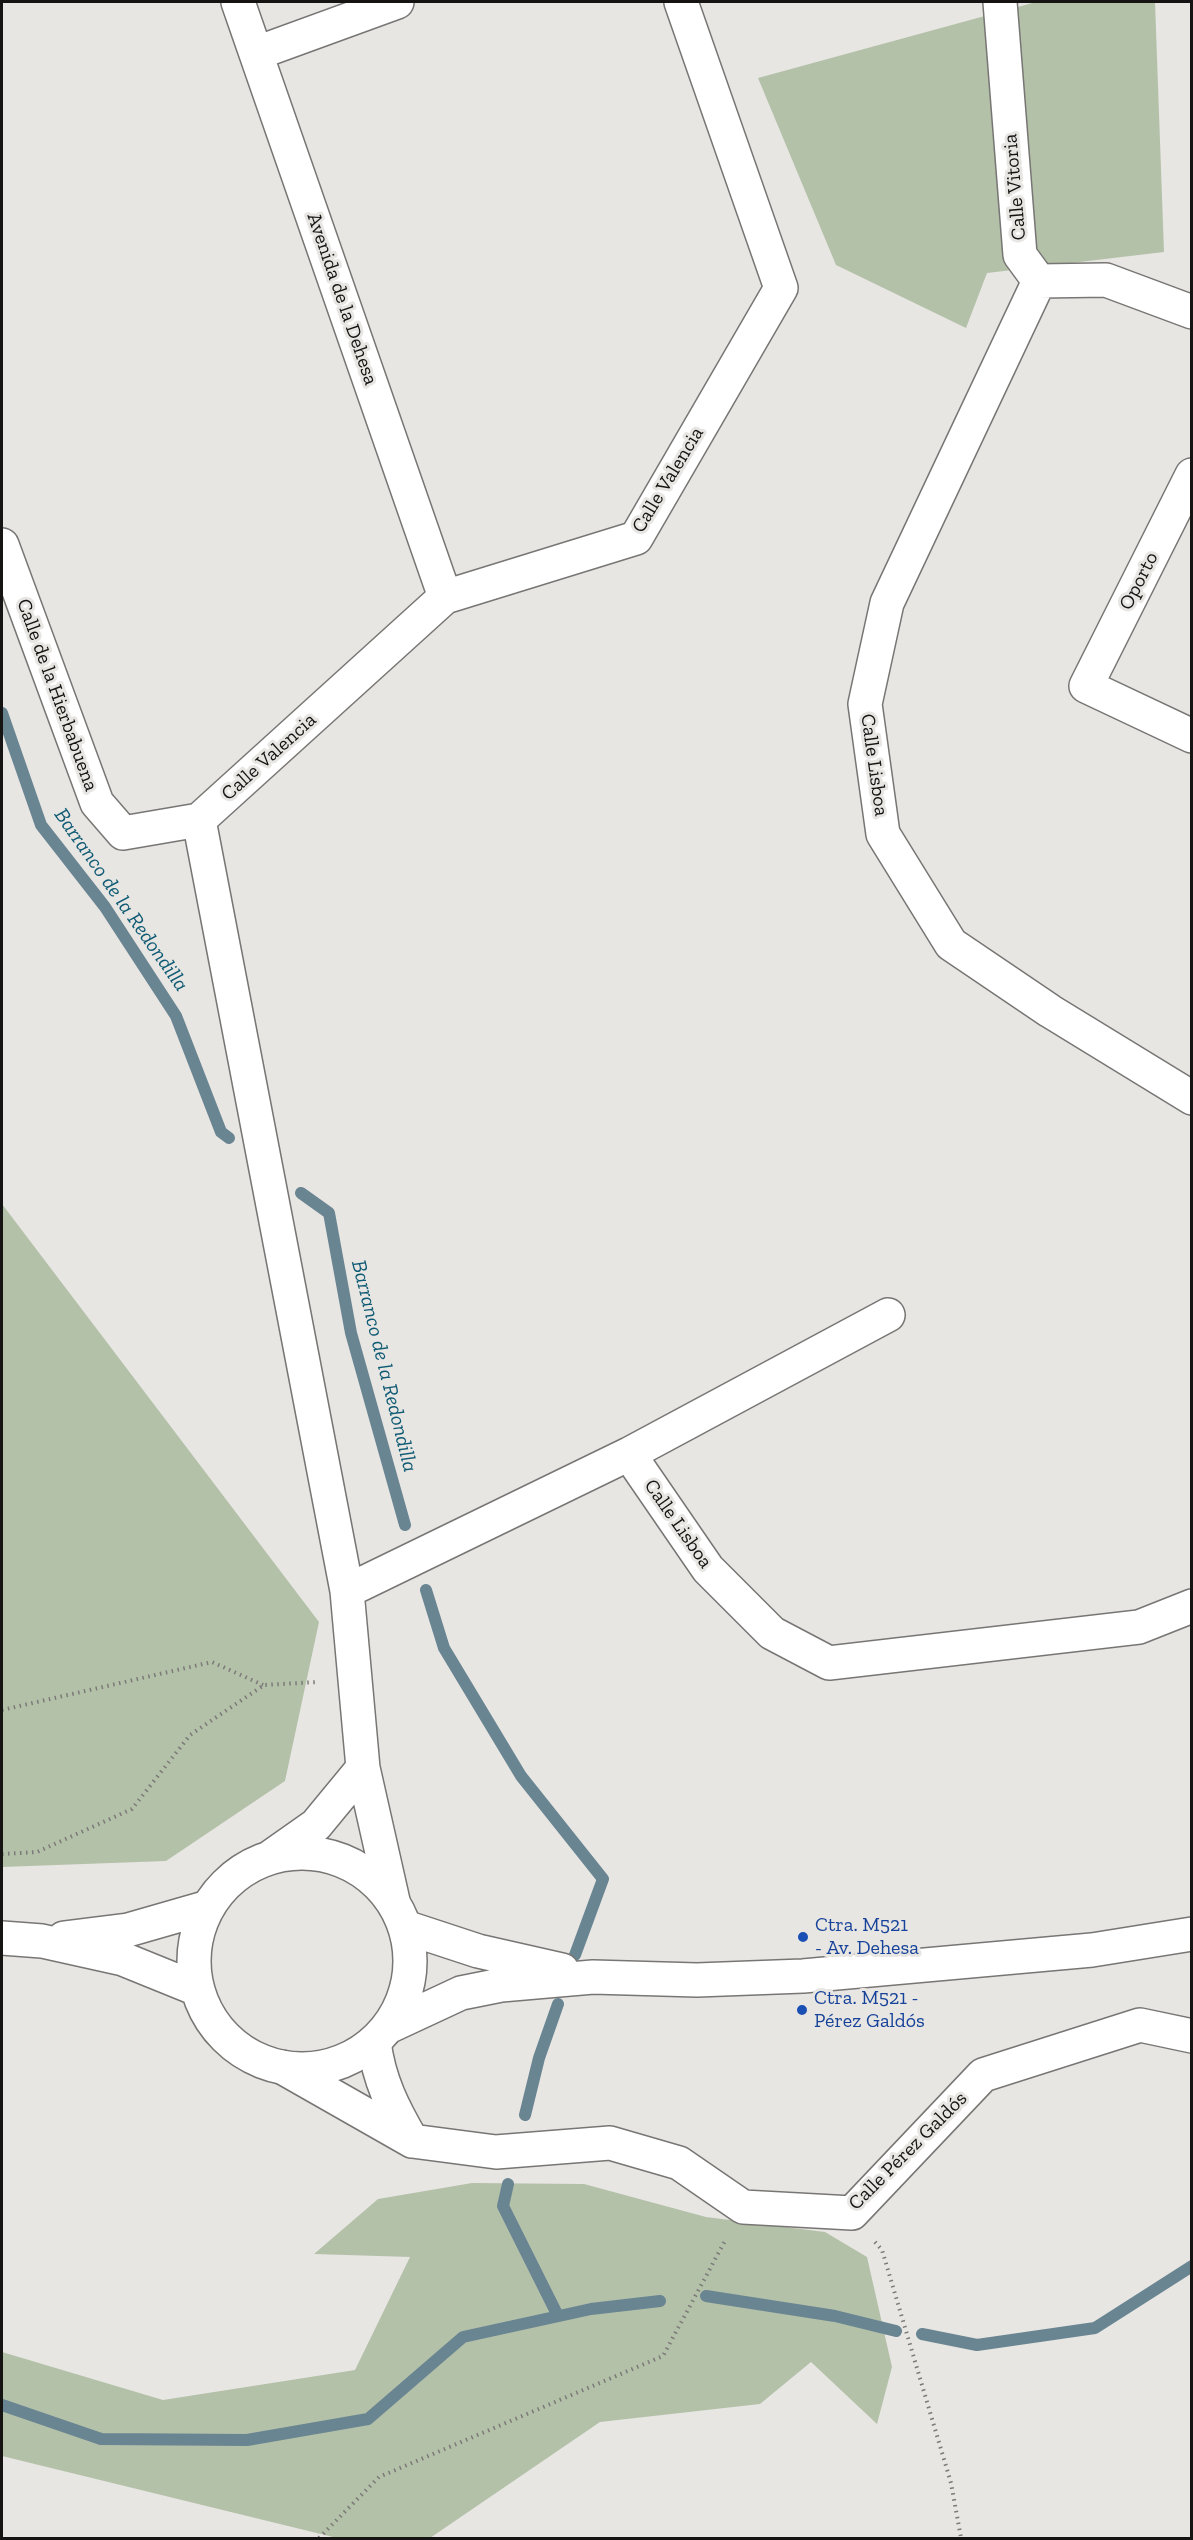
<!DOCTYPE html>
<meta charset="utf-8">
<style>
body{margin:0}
#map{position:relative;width:1193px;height:2540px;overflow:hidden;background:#e8e6e3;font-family:"Zilla Slab",serif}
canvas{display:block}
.frame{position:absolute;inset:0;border:3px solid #151413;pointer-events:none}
</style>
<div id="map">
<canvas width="1193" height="2540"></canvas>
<div class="frame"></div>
</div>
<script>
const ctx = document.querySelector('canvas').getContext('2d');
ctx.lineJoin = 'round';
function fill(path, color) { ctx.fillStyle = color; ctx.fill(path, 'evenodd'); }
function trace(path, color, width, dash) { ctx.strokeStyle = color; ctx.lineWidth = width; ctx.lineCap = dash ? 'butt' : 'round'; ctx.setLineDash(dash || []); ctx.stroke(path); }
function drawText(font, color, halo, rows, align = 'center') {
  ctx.font = font + ' "Zilla Slab",serif'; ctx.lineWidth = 6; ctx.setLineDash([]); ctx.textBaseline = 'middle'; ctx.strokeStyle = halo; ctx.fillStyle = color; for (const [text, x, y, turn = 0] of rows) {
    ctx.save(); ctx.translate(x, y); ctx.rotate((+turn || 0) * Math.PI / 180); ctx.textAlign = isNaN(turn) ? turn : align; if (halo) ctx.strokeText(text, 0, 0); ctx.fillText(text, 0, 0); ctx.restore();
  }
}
const green = new Path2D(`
 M1036,2h119l9,250 -177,21 -21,55 -130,-63 -78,-187z
 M2,1204l317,418 -34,159 -119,80 -164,6z
 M472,2183l112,1 122,33 119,15 42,25 25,110 -15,57 -66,-62 -51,42 -160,18 -170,116h-93l-335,-82v-104l161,48 192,-30 55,-113 -96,-3 64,-55z`);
const stream = new Path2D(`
 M2,713l39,112 64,82 71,109 45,116 8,6
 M301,1193l28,20 22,120 54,192
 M426,1590l18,58 77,128 82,103 -28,76
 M525,2115l14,-57 19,-54
 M508,2184l-5,22 55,110
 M706,2296l129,20 61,15
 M922,2334l55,11 118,-17 97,-62
 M2,2405l99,34 146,1 121,-21 95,-82 128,-28 69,-8`);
const path = new Path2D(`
 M2,1710l210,-48 51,23
 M2,1854l35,-2 95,-43 58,-74 74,-50 54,-3
 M875,2242l7,8 69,233 10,55
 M319,2538l60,-61 284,-121 63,-117`);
const minor = new Path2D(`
 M238,2l207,595
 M1000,2l20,253 19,26 67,-1 86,32
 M257,53l140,-51
 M1039,281l-152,322 -22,101 18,130 68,110 99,67 142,87
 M1192,475l-106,211 106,50
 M2,545l95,258 26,30 76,-13
 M199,820l246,-223 191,-59 145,-250 -100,-286
 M199,820l148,771 16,177 30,133
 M629,1454l259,-139
 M347,1591l282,-137 79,115 64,64 57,30 310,-36 53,-21
 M272,1856l44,-31 47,-57
 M374,2042c5,39 19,66 38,99
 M282,2067l130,74 84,11 114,-9 69,20 64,44 109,6 131,-138 157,-50 52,11`);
const major = new Path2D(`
 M194 1961a108 108 0 1 1 216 0a108 108 0 1 1-216 0Z
 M405,1927l73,24 84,19
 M2,1938l40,3 81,18 74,30
 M64,1938l64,-8 80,-23
 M388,2027l73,-34 40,-8 92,-8 104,3 106,-4 289,-26 100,-16`);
const markers = [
 [803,1937,6,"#1a4fb4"],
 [802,2010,6,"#1a4fb4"]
];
const streetNames = [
 ["Calle Vitoria",1015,187,-95],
 ["Avenida de la Dehesa",342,299,71],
 ["Calle Valencia",668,480,-59],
 ["Oporto",1139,581,-63],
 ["Calle de la Hierbabuena",57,695,70],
 ["Calle Valencia",269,757,-42],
 ["Calle Lisboa",874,765,82],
 ["Calle Lisboa",678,1524,55],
 ["Calle Pérez Galdós",908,2151,-45]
];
const transitNames = [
 ["Ctra. M521",815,1925],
 ["- Av. Dehesa",815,1948],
 ["Ctra. M521 -",814,1998],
 ["Pérez Galdós",814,2021]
];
const waterNames = [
 ["Barranco de la Redondilla",121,900,55],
 ["Barranco de la Redondilla",384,1366,76]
];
fill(green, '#b4c1a9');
trace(stream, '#6a8592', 12);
trace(minor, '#787674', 36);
trace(major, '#787674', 36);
trace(path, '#7c7a78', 4, [1.5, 4.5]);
trace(minor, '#fff', 33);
trace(major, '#fff', 33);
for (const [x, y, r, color] of markers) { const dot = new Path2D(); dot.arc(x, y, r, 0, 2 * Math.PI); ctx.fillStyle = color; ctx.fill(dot); trace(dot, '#e8e6e3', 2); }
drawText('20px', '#151413', '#e8e6e3', streetNames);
drawText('20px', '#164399', '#e8e6e3', transitNames, 'left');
drawText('italic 21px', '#105b74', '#e8e6e3', waterNames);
</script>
